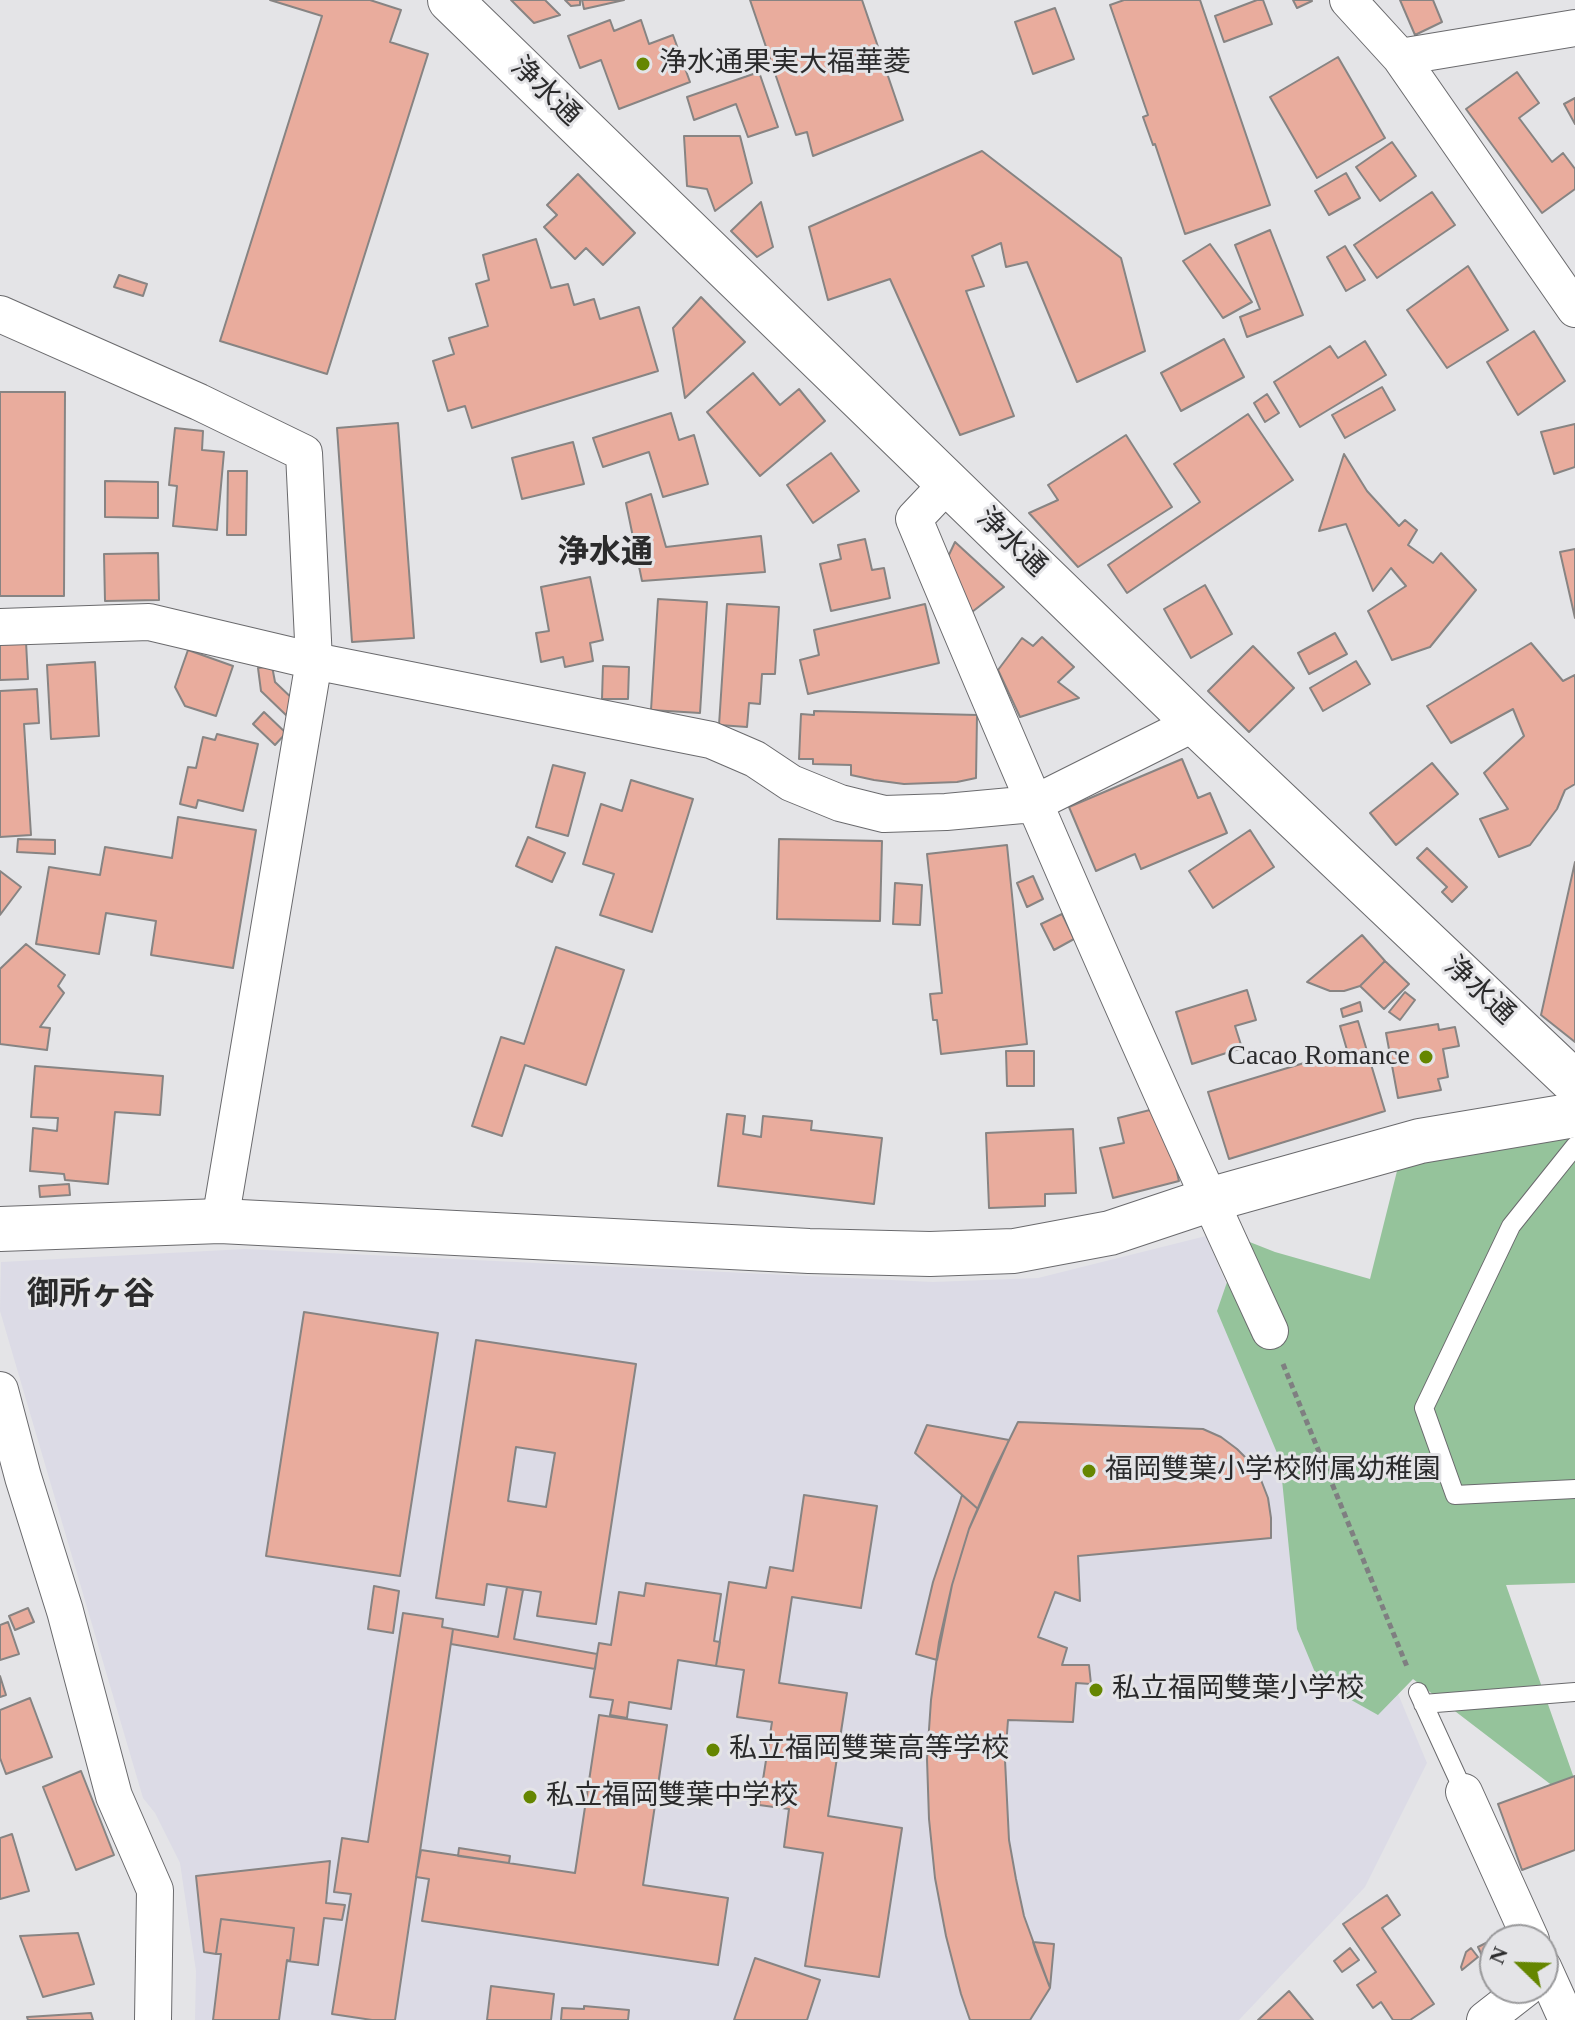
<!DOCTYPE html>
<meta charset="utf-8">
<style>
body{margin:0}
#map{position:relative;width:1575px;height:2020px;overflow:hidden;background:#e4e4e7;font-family:"Times New Roman",serif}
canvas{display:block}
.north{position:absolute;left:1479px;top:1924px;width:80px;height:80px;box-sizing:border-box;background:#e4e4e7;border:2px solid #9a9a9c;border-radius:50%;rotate:293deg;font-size:22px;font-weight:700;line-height:32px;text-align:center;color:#2b2b2c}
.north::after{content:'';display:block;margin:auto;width:28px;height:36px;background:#658600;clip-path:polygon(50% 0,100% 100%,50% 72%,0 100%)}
</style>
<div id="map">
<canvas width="1575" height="2020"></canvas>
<div class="north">N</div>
</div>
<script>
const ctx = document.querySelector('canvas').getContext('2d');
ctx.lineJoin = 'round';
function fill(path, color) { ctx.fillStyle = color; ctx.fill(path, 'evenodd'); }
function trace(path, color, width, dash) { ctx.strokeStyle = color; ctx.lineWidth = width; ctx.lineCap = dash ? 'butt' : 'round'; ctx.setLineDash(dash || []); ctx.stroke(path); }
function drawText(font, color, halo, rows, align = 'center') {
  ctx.font = font + ' "Times New Roman","Noto Sans JP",serif'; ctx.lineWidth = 6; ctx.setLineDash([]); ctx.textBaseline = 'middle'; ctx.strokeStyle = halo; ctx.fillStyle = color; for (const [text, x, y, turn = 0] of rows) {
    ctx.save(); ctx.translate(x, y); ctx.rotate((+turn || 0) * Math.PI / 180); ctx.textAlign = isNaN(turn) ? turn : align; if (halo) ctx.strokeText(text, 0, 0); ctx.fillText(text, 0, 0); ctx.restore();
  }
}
const built = new Path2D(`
 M1206,1236l221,527 -62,124 -126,133h-1044l1,-49 -16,-108 -25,-50 -12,-15 -143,-487 1,-49 244,-13 688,33 105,-4z`);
const forest = new Path2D(`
 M1575,1132v451l-69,2 69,196v22l-162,-124 -35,36 -59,-33 -22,-53 -17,-169 -63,-149 25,-72 33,13 95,27 31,-124z`);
const building = new Path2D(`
 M270,0h100l31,10 -11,32 38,12 -101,320 -107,-33 102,-325z
 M511,0h34l15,15 -26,8z
 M565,0h15v5l-9,1z
 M582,0h42l-40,9z
 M750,0h112l41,120 -90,36 -6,-24 -11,3z
 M1124,0h76l70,205 -85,29 -30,-90 -2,1 -10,-28 5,-2 -38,-110z
 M1257,0h6l9,24 -48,18 -9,-26z
 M1293,0h18l1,1 -15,7z
 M1400,0h33l9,22 -27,13z
 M1055,8l19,51 -41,15 -18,-52z
 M610,20l4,11 27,-11 8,24 24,-9 17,47 -71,27 -18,-49 -21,8 -12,-32z
 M1338,57l47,81 -68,40 -47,-81z
 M759,72l19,55 -30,10 -12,-33 -42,16 -7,-23z
 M1517,72l22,31 -20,15 33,44 11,-9 12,16v20l-33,24 -76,-104z
 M1575,98v26l-11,-20z
 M684,136h56l12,47 -37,28 -8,-22 -20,-3z
 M1392,142l24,34 -36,25 -24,-34z
 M982,151l139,107 24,93 -68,31 -50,-120 -21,5 -5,-24 -29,13 12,30 -18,5 48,125 -54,19 -70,-156 -62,21 -19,-73z
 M1346,173l14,25 -31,17 -14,-24z
 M578,174l57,59 -32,32 -17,-17 -11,11 -31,-32 13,-12 -10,-10z
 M1432,192l23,33 -78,53 -23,-33z
 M761,202l12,45 -16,10 -26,-26z
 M1270,230l33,85 -56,22 -7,-20 20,-8 -25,-64z
 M536,239l15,49 17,-4 6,21 20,-6 6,20 39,-12 19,64 -186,57 -7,-22 -17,5 -15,-50 21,-7 -5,-16 39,-12 -12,-42 13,-4 -6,-25z
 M1210,244l42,58 -29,16 -40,-57z
 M1345,246l20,34 -19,11 -19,-34z
 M1468,266l40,64 -61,38 -40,-58z
 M119,275l28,9 -4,12 -29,-9z
 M701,297l44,45 -60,56 -12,-70z
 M1534,331l31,50 -47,34 -31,-53z
 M1224,339l20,38 -63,34 -20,-38z
 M1365,341l21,34 -86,52 -26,-45 56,-36 8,12z
 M753,373l27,32 19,-16 26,32 -65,55 -53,-64z
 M1382,387l13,23 -50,28 -13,-23z
 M0,392h65l-1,204h-64z
 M1267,394l12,19 -14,9 -11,-19z
 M671,413l8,27 15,-5 14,49 -45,13 -14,-45 -46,15 -10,-29z
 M1248,414l45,66 -166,113 -19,-28 92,-63 -26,-38z
 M398,423l16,215 -62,4 -15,-214z
 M1575,424v43l-21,7 -13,-42z
 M175,428l28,3 -1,19 22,2 -7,78 -44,-4 4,-40 -8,-1z
 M1126,435l46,72 -94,60 -49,-54 29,-13 -10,-15z
 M573,442l11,42 -62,15 -10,-41z
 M831,453l28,38 -46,32 -26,-38z
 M1344,454l23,37 32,35 6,-6 12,10 -9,15 25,18 8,-10 35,37 -46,57 -38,13 -24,-49 38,-25 -15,-18 -18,23 -27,-67 -27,7z
 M228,471h19l-1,64h-19z
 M105,481l53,1v36l-53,-1z
 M651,494l15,53 95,-11 4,36 -123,9 -16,-78z
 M865,539l7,31 12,-2 6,30 -59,13 -11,-47 21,-5 -3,-14z
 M955,542l49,45 -32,25 -25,-53z
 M1575,549v69l-15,-66z
 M158,553l1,47 -54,1 -1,-47z
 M590,577l13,63 -13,3 3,18 -28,6 -2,-10 -22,5 -5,-29 13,-2 -8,-44z
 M1205,585l27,49 -41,24 -27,-49z
 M658,599l49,3 -7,111 -49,-3z
 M727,604l52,3 -4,67h-13l-2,30 -11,-1 -2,24 -28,-2z
 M925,604l14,59 -131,31 -8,-34 19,-5 -5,-25z
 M1335,633l12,21 -38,20 -11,-21z
 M1042,637l32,30 -16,15 21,16 -59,19 -22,-47 24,-32 11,8z
 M26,642l2,37 -28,1v-36z
 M1531,643l32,38 12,-6v109l-10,6 -8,19 -27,36 -31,12 -19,-38 28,-10 -24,-36 40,-37 -11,-27 -62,34 -24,-37z
 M1253,646l41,42 -45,44 -41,-41z
 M188,650l45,16 -17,50 -31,-10 -10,-19z
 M1356,661l14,23 -47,27 -13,-23z
 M95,662l4,74 -48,3 -4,-74z
 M272,666l3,16 23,22 -11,12 -26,-25 -3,-23z
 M603,666l26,1 -1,32h-26z
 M37,689l2,34 -15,1 7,111 -31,2v-146z
 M814,711l163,4 -1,63 -19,4 -53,2 -30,-4 -23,-5v-10l-38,-1v-5h-14l2,-45 13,1z
 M264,712l22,21 -11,12 -22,-21z
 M217,734l41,10 -15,67 -45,-11 -2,8 -16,-4 8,-37 8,1 7,-31 12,3z
 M1182,759l16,39 12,-5 17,40 -86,36 -6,-15 -39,17 -27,-64z
 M1432,763l26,31 -62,51 -26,-32z
 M553,765l32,8 -17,63 -32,-9z
 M631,780l62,19 -41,133 -52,-17 14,-41 -31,-10 18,-60 21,7z
 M178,817l78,13 -23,138 -82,-13 5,-34 -50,-8 -7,41 -63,-10 13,-77 51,8 5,-28 67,11z
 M1250,830l24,37 -61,41 -24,-37z
 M528,837l37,16 -13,29 -36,-16z
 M18,839l37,1v14l-38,-2z
 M779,839l103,2 -2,80 -103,-2z
 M1007,845l20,199 -86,10 -4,-34h-4l-3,-26 12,-1 -15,-139z
 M1427,848l40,39 -15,15 -10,-10 5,-5 -30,-29z
 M1575,862v180l-34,-27z
 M0,871l21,16 -21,28z
 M1033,876l10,23 -16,8 -10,-24z
 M895,883l27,2 -2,40 -27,-1z
 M1062,914l12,25 -20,11 -13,-26z
 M1362,935l23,26 -25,25 -16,5h-14l-23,-9z
 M26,944l39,31 -7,11 6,7 -24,34 10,1 -3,22 -47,-6v-75z
 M556,947l68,23 -38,115 -61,-20 -23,71 -30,-10 29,-89 23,7z
 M1385,961l24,23 -25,25 -24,-23z
 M1247,990l9,30 -21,6 7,22 -50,16 -16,-52z
 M1405,992l10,8 -15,20 -11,-8z
 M1360,1002l2,9 -19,6 -2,-8z
 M1358,1021l27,90 -156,48 -21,-67 139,-42 -7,-24z
 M1438,1024l1,6 16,-3 4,19 -16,3 5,28 -10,2 3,11 -43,8 -12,-65z
 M1006,1051h28v35h-27z
 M35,1066l128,10 -3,39 -45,-3 -7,72 -43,-4 -1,-6 -34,-3 3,-43 24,3 1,-13 -27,-1z
 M1162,1107l17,74 -66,17 -13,-50 24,-5 -6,-25z
 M727,1114l18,2 -2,18 18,3 2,-21 49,5 -1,9 71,8 -8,66 -156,-18z
 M1073,1129l3,64 -31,1v12l-56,2 -3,-75z
 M69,1184l1,11 -30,2 -1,-11z
 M304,1312l134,21 -38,243 -134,-20z
 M476,1340l160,24 -40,260 -59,-8 4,-24 -54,-8 -3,21 -48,-7zM516,1447l39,6 -9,54 -38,-6z
 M1018,1422l185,7 18,8 16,12 14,14 10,17 7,18 3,20v20l-193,18 2,45 -25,-9 -17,45 29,11 -5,17h27l2,19 -15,-1 -3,39 -65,-2 -3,40 4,80 7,39 8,37 26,72 -20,32h-60l-9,-26 -15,-58 -11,-58 -6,-59 -2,-60 4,-59 8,-58 13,-57 17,-56 23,-54z
 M927,1425l82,15 -31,69 -63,-56z
 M804,1495l73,11 -16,102 -69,-11 -13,86 68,10 -19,123 74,12 -23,149 -74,-11 18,-113 -39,-6 5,-38 -30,-4 13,-83 -35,-5 7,-47 -28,-4 13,-84 37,6 4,-21 23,4z
 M962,1495l16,14 -9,20 -17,56 -15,75 -21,-6 17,-72z
 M646,1583l75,11 -7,47 6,1 -4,24 -38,-6 -7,49 -42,-7 -2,16 -17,-3 3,-15 -23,-3 9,-54 12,2 8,-53 25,4z
 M374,1586l25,5 -6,42 -25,-4z
 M507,1587l16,3 -9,49 83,15 -2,15 -144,-25 2,-15 45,8z
 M28,1608l6,14 -19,8 -6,-14z
 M403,1613l40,6 -1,8 11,2 -58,391h-23l-40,-6 19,-120 -17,-2 8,-54 26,4z
 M8,1622l11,32 -19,6v-35z
 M0,1676l6,19 -6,2z
 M30,1698l22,59 -46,17 -6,-16v-48z
 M599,1715l68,10 -24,160 85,13 -10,67 -296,-44 7,-42 -13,-2 5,-27 154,23z
 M81,1771l33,84 -38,15 -33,-83z
 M1575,1776v74l-53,20 -24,-66z
 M12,1834l17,57 -29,8v-61z
 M459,1848l51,8 -1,7 -51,-7z
 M330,1861l-4,42 19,2 -3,15 -18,-2 -6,47 -31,-4h3l4,-33 -73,-9 -5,35 -12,-2 -8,-76z
 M1387,1895l13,20 -18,13 52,76 -24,16h-17l-12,-18 -8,6 -16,-23 19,-13 -33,-48z
 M221,1919l73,9 -4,33 -3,-1 -8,60h-66l8,-66h-5z
 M78,1933l16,51 -51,13 -23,-61z
 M1033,1942l21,2 -4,44 -14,-36z
 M1486,1943l9,19v6l-6,3 -11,-24z
 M1350,1948l9,12 -17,12 -8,-11z
 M1471,1948l7,9 -16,13 -1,-3 5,-15z
 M755,1958l65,22 -13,40h-73z
 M491,1986l63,8 -3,26h-64z
 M1289,1991l24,29h-55z
 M584,2006l45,4 -1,10h-67l1,-12 22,1z
 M91,2013l2,7h-65l-1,-3z`);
const path = new Path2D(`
 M1283,1364l125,305`);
const lane = new Path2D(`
 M1575,1146l-64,80 -87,182 31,87 120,-6
 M1418,1692l46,100
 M1423,1704l152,-12`);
const street = new Path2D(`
 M1348,0l52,57 175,-29
 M1400,57l175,252
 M0,314l199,88 105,51 10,208 -94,560
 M949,482l-35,37c114,273 232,544 356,812
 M0,627l149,-5 165,39 397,79 44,19 36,24 49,20 44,11 62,-2 87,-8 162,-81
 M0,1390l23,87 42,134 49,185 41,94 -2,130
 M1464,1792l67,148
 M1543,1967l24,53
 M1485,2020l41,-32`);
const secondary = new Path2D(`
 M450,0l745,723 380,360
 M0,1229l220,-8 589,30 121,3 84,-3 96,-18 99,-33 211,-59 155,-26`);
const markers = [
 [643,64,8,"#658600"],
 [1426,1057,8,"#658600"],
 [1089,1471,8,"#658600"],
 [1096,1690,8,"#658600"],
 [713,1750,8,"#658600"],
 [530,1797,8,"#658600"]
];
const poiNames = [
 ["浄水通果実大福華菱",659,64],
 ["Cacao Romance",1410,1057,"right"],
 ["福岡雙葉小学校附属幼稚園",1105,1471],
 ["私立福岡雙葉小学校",1112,1690],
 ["私立福岡雙葉高等学校",729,1750],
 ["私立福岡雙葉中学校",546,1797]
];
const streetNames = [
 ["浄水通",545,92,44],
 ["浄水通",1011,543,44],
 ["浄水通",1479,991,43]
];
const quarterNames = [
 ["浄水通",605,554],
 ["御所ヶ谷",91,1296]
];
fill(built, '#dcdbe6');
fill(forest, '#95c39b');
fill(building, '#e9ac9d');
trace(building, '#878483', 2);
trace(lane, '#6a6a6d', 20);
trace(street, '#6a6a6d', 38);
trace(secondary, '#6a6a6d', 46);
trace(path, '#7f7f81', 5, [6, 4]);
trace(lane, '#fff', 18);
trace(street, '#fff', 36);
trace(secondary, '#fff', 44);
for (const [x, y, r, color] of markers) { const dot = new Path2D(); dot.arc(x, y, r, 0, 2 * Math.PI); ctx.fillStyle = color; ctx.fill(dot); trace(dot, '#e4e4e7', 3); }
drawText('28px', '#2b2b2c', '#e4e4e7', poiNames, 'left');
drawText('28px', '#2b2b2c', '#e4e4e7', streetNames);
drawText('bold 32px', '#2b2b2c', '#e4e4e7', quarterNames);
</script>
